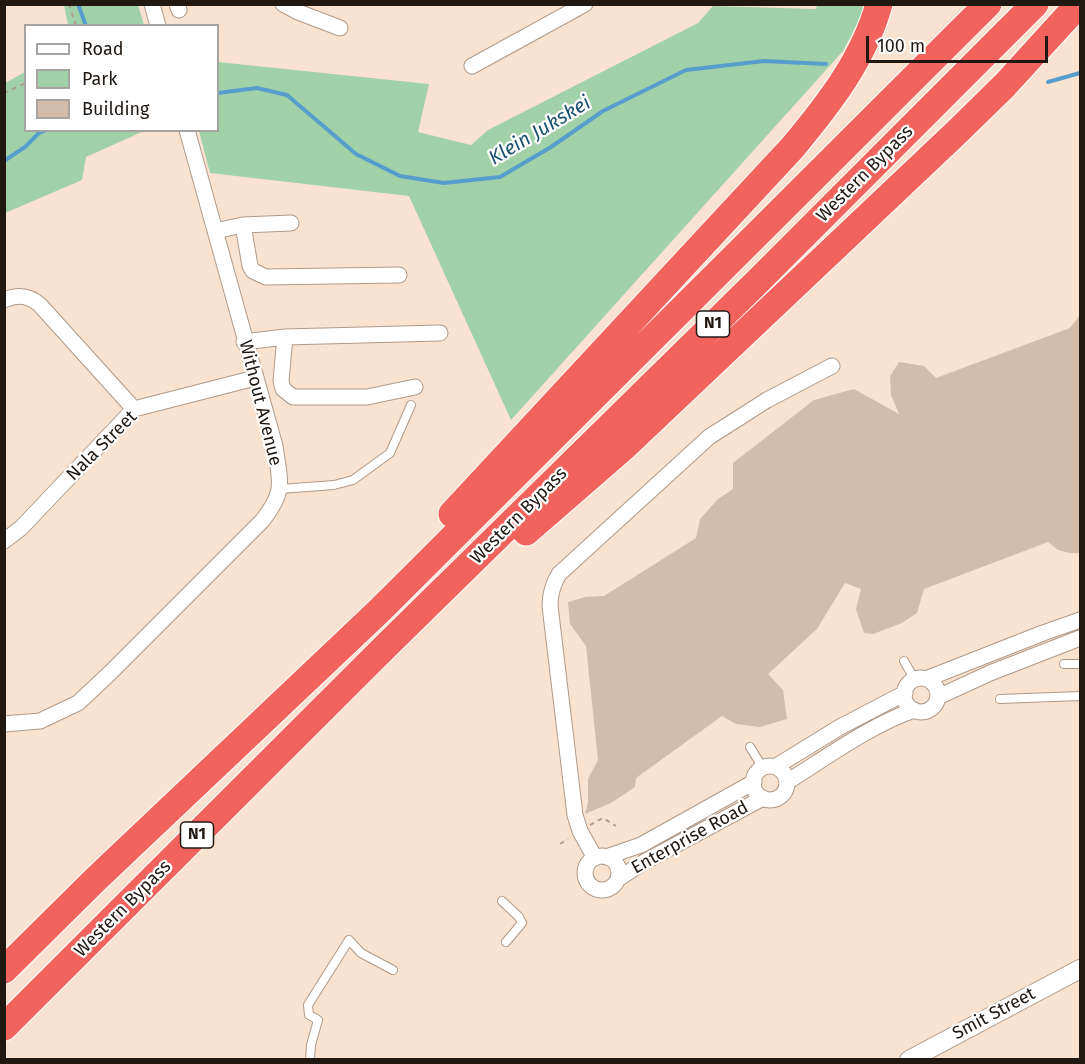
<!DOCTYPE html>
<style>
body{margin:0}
#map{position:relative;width:1085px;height:1064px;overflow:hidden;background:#fae2d0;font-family:"Fira Sans",sans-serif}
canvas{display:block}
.frame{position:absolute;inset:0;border:6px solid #201811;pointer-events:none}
.legend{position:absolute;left:24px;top:24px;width:195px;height:108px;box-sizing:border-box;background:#fff;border:2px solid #a6a3a0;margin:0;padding:8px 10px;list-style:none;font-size:18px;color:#201811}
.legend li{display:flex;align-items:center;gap:12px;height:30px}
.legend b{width:30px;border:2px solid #a6a3a0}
.scale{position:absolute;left:866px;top:36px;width:182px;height:27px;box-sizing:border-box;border:3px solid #201811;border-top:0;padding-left:8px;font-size:18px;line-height:21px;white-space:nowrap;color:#201811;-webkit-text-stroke:4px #fff;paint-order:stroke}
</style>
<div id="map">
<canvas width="1085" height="1064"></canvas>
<div class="frame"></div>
<ul class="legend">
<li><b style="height:8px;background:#fff"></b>Road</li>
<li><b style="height:16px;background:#a1d1a8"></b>Park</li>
<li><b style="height:16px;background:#d3bcaa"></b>Building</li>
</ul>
<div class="scale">100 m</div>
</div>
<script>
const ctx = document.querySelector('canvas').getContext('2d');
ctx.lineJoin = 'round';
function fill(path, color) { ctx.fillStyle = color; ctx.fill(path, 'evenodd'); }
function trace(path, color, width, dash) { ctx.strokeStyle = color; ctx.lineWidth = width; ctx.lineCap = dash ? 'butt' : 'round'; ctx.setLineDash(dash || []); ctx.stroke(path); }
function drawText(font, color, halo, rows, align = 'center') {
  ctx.font = font + ' "Fira Sans",sans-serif'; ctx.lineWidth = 4.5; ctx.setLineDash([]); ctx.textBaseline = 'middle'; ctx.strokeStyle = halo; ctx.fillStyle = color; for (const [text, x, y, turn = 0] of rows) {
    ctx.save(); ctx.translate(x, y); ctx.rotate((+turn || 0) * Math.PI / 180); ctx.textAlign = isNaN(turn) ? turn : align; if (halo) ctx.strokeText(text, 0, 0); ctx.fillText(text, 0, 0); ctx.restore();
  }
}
const green = new Path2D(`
 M64,5h74l6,20h-76z
 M817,5h50l-24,46 -332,369 -102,-224 -199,-23 -11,-42 19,-1v-68l211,22 -11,48 53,13 17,-15 210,-107 15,-17 103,3z
 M25,72l1,58 118,1 -58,26 -4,23 -77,33v-130z`);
const stream = new Path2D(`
 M78,4l8,22
 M1048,82l32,-9
 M218,93l39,-5 30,7 69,59 44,22 44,7 56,-6 51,-30 52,-36 83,-41 78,-9 62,3
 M4,161l21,-14 14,-14 8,-3`);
const building = new Path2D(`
 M1080,315v238h-10l-12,-3 -10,-8 -124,47 -7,24 -15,10 -29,11 -9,-1 -8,-24 5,-20 -16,-6 -28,46 -49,45 15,16 4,29 -27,8 -24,-3 -14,-8 -86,62 -1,9 -24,16 -26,11 3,-11v-24l10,-19 -12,-114 -16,-22 -2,-22 17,-5 19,-1 92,-58 4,-19 18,-20 15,-10v-26l81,-63 40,-11 45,25 -8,-19 -1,-19 9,-14 25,4 12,12 134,-50z`);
const path = new Path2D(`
 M69,4l7,22
 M4,93l22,-10
 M590,825l13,-7 13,8
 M560,844l8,-5`);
const service = new Path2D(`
 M280,489l54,-4 19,-5 37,-27 21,-48
 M904,661l11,19
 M1064,664h16
 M1000,699l80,-3
 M750,747l13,21
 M502,901l17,16 3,6 -16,19
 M310,1060l1,-15 7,-25 -9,-5 -1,-10 41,-65 12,13 32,17`);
const minor = new Path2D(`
 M152,4l6,22
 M177,4l2,6
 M283,4l15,8 42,16
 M472,66l113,-62
 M243,225l48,-2
 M215,231l28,-6 7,41 3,5 13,6 133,-2
 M4,300c14,-6 25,-5 36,5l94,104
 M285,337l-4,44 2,8 10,8h74l48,-10
 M244,342l41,-5 155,-4
 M4,541l17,-13 113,-119 121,-31
 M904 695a17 17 0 1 1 34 0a17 17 0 1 1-34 0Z
 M926,679l117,-46 37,-13
 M938,697l52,-24 90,-35
 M4,724l36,-3 38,-18 33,-31 151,-151c24,-30 18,-39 13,-75l-88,-316
 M753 783a17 17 0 1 1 34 0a17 17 0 1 1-34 0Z
 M775,767l65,-40 65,-34
 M787,782c40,-25 82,-56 127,-72
 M585 873a17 17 0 1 1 34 0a17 17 0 1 1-34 0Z
 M606,857l35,-12 113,-63
 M595,858l-15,-27 -5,-16 -25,-209c0,-12 3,-22 9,-32l150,-137 58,-37 65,-34
 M618,879l26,-17 119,-64`);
const tertiary = new Path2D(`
 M909,1060l171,-91`);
const motorway = new Path2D(`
 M452,514l340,-366c36,-43 72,-89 87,-144
 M526,532l99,-86 332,-314 48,-47 74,-81
 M4,970l93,-92 282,-267 609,-607
 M4,1027l386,-385 367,-360 278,-278`);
const shields = [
 [713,324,33],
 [197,835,33]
];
const shieldNames = [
 ["N1",713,324],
 ["N1",197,835]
];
const streetNames = [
 ["Western Bypass",865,174,-45],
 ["Without Avenue",260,403,76],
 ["Nala Street",102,446,-45],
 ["Western Bypass",519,516,-45],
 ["Enterprise Road",690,838,-29],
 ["Western Bypass",123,909,-45],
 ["Smit Street",994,1014,-28]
];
const waterNames = [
 ["Klein Jukskei",540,131,-31]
];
fill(green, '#a1d1a8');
trace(stream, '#589ecc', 4);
fill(building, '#d3bcaa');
trace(service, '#af9988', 10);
trace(minor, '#af9988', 17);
trace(tertiary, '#af9988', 20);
trace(motorway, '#fff', 29);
trace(path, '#b09d8f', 2, [4.5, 4.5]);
trace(service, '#fff', 8);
trace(minor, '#fff', 15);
trace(tertiary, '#fff', 18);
trace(motorway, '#f2635d', 27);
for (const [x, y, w] of shields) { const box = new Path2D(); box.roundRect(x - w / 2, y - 13, w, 26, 4.5); ctx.fillStyle = '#fff'; ctx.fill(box); trace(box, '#201811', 1.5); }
drawText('bold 16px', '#201811', null, shieldNames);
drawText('18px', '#201811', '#fff', streetNames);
drawText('italic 20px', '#1b5171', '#fff', waterNames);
</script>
